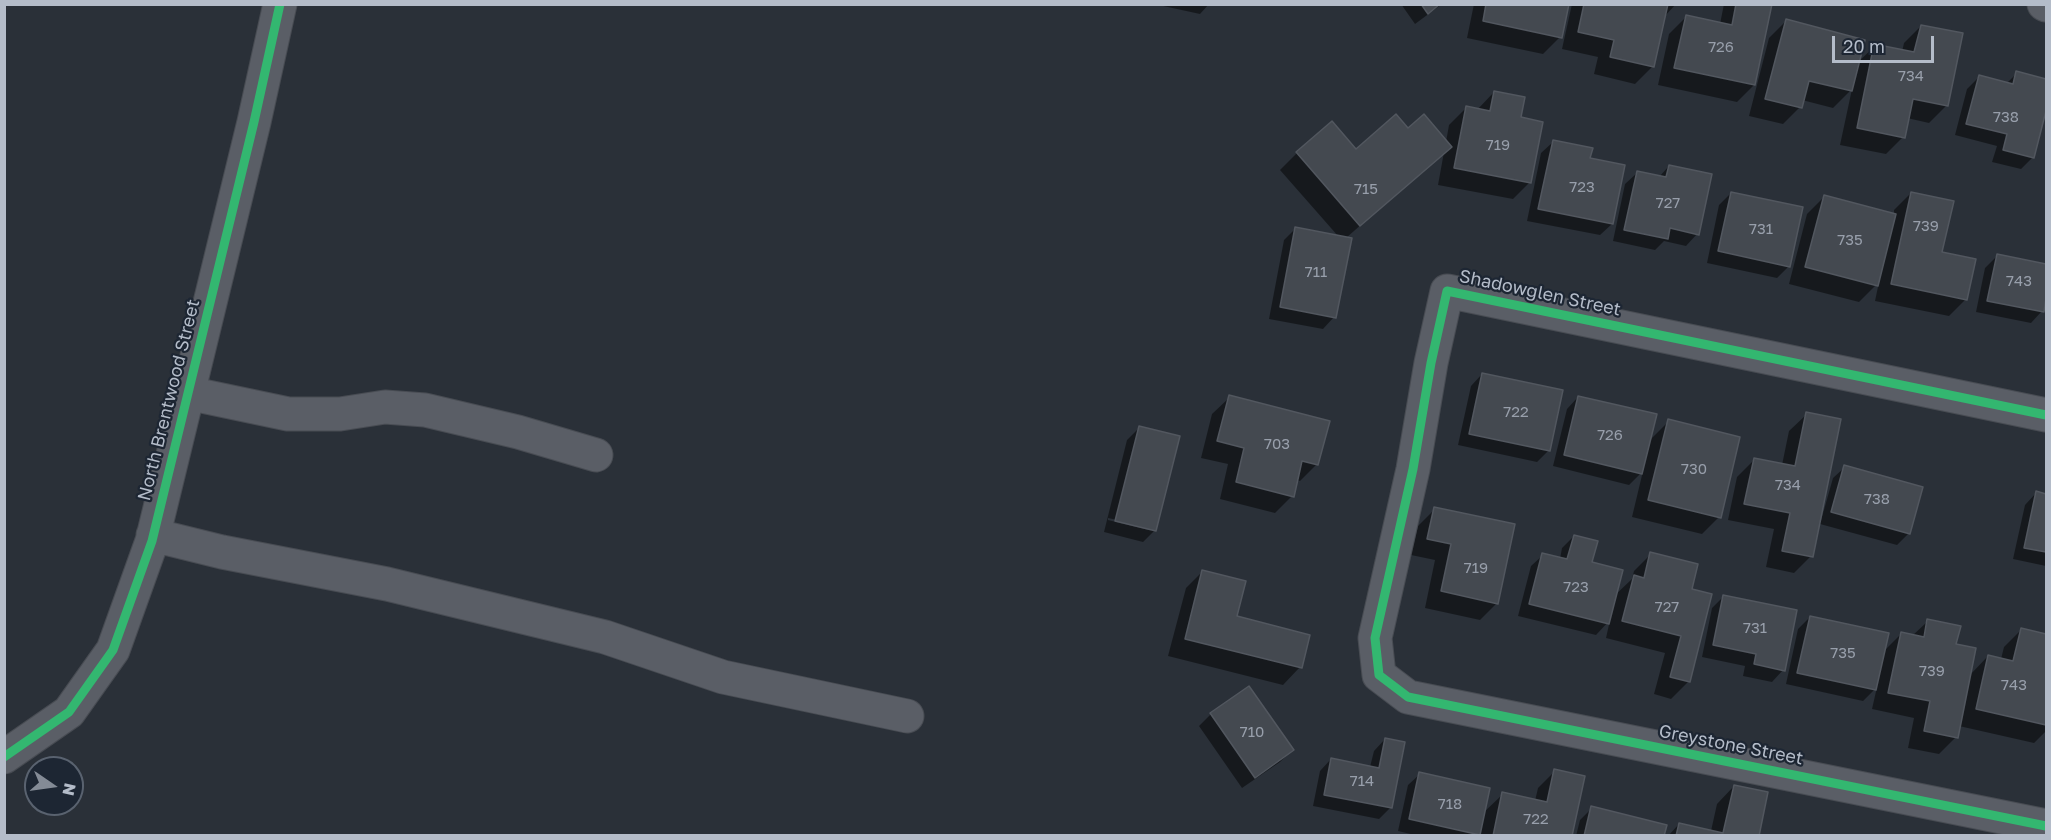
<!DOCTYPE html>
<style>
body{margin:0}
#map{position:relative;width:2051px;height:840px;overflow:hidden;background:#2a3038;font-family:"Golos Text",sans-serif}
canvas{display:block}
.frame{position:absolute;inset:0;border:6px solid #b4bcc9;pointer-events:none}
.north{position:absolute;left:24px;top:756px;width:60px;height:60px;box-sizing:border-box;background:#1d2633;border:2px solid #59626f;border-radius:50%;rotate:103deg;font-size:16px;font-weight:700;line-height:24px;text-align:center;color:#b4bcc9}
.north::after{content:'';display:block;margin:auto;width:21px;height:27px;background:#848b96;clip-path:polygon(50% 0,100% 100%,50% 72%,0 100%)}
.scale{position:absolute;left:1832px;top:36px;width:102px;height:27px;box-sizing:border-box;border:3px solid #b4bcc9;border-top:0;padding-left:8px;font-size:18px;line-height:21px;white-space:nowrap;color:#b4bcc9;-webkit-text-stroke:4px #1d2633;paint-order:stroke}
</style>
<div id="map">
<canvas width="2051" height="840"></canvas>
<div class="frame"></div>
<div class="north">N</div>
<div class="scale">20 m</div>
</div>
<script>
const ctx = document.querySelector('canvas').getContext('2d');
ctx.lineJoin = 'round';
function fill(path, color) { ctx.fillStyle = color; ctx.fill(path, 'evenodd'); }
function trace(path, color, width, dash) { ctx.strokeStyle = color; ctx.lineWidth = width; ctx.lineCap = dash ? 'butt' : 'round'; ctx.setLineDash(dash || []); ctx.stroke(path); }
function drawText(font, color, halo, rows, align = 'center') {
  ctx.font = font + ' "Golos Text",sans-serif'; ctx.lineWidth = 4.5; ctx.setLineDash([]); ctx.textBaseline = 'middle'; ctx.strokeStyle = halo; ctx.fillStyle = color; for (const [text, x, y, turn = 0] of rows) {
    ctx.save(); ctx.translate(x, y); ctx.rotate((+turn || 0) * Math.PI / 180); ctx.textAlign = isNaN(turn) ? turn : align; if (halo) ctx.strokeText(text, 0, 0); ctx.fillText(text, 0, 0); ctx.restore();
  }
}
const shadow = new Path2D(`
 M1154,4h55l-9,10z
 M1401,4h41l-27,20z
 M1474,4h95l-2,3 -7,30 -17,17 -76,-16z
 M1572,4h104l-12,13 -12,50 -17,17 -41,-10 4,-17 -36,-8z
 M1724,4h47l-17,81 -17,17 -79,-17 11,-51 17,-17 34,7z
 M1786,21l71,42 18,-17 27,6 2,-9 17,-17 25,80 -17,17 -22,-5 -4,19 -17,17 -46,-9 12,-56 -19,19 -31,-8 -2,7 -17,17 -34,-8 20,-78z
 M2017,73l29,7v24l-13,53 -12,12 -29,-7 5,-16 -42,-11 12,-46 12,-12 27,7z
 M1494,92l25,26 11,64 -17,17 -75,-14 6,-33 -98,86 -12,79 -11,12 -54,-10 15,-79 12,-12 42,8 -58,-66 17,-17 58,-2 53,-21 38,12 3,-17 17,-17 11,2z
 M1553,142l36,17 23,65 -12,11 -73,-14 14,-68z
 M1669,166l28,68 -11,12 -22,-5 -9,9 -42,-9 12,-57 12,-11 22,4z
 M1731,193l58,73 -12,12 -70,-15 12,-58z
 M1911,193l55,106 -17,17 -74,-15 4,-19 -20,20 -70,-18 18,-70 17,-17 70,18v-5z
 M1997,256l49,9v26l-4,20 -11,12 -55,-11 9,-44z
 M1482,374l67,76 -12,12 -79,-17 13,-59z
 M1230,397l87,67 -17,17 -4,-1 -4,16 -17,17 -55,-14 8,-35 -27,-6 11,-44z
 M1578,397l71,44 20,-20 50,96 -17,17 -70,-17 11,-46 -14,14 -76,-19 14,-57z
 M1807,414l4,142 -17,17 -28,-6 8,-38 -46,-9 9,-43 17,-17 28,5 7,-34z
 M1139,428l16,102 -12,12 -39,-10 23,-92zM1108,518l41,9v3l-41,-10z
 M1845,467l64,66 -12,12 -77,-21 13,-46z
 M2036,493l10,2v71l-33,-7 12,-54z
 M1435,509l62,94 -17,17 -55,-12 10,-48 -24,-5 7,-29z
 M1574,536l16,28 24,32 18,-17 2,-8 17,-17 39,36 -2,92 -17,17 -17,-5 11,-41 -59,-15 4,-18 -14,15 -78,-19 13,-50 12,-11 17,4 2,-11z
 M1203,571l32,46 65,50 -17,18 -115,-29 18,-68z
 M1724,596l59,74 -11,12 -29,-6 2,-10 -43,-9 10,-49z
 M1810,617l73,35 18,-18 11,2 16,-15 27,25 14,30 19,-20 13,3 3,-12 17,-17 25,6v95l-12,12 -75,-17 -3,11 -17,17 -31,-6 6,-30 -42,-9 5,-22 -14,14 -77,-17 12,-55z
 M1248,688l44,62 -12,12 -38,26 -43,-62 12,-12z
 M1385,739l5,69 -11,11 -66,-13 7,-35 11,-12 39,8 4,-16z
 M1555,771l16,65h-91l1,-4 -4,4h-58l-21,-5 10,-46 12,-11 63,39 20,-19 32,7 3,-13z
 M1734,786l23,50h-89l11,-12 32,7 6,-27z
 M1592,808l70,28h-86l4,-16z`);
const building = new Path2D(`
 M1421,4h19l-12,10z
 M1486,4h83l-7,34 -79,-17z
 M1584,4h84l-14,63 -44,-10 4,-17 -36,-8z
 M1736,4h36l-17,81 -81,-17 12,-53 46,10z
 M1786,19l79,21 -13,51 -43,-10 -7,27 -37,-9z
 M1921,25l42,8 -15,73 -35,-7 -8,39 -48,-10 17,-84 40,8z
 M2016,71l30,8v32l-12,47 -31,-8 4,-16 -41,-10 13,-49 34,9z
 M1494,91l31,6 -4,20 22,5 -12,61 -77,-15 12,-62 24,5z
 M1396,114l12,14 16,-14 28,33 -92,79 -64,-74 36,-31 24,28z
 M1553,140l40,8 -3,10 35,7 -12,59 -75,-15z
 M1669,165l43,9 -13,61 -29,-7 -2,11 -44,-9 13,-59 29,6z
 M1731,192l72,15 -13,60 -72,-16z
 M1911,192l43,9 -12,51 34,7 -9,41 -76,-16z
 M1824,195l72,19 -18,72 -73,-19z
 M1295,227l57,11 -16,80 -56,-11z
 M1997,254l49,10v34l-2,14 -57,-11z
 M1482,373l81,17 -13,61 -81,-17z
 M1229,395l101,26 -12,44 -16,-4 -8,36 -58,-15 8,-34 -27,-7z
 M1578,396l79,18 -15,60 -78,-19z
 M1806,412l35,7 -28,138 -31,-6 8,-38 -46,-9 10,-46 41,8z
 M1668,419l72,18 -19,81 -73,-18z
 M1139,426l41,10 -24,95 -41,-10z
 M1844,465l79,22 -13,47 -79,-22z
 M2036,491l10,3v58l-22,-4z
 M1434,507l81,17 -17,80 -57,-13 10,-47 -24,-5z
 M1574,535l24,6 -6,21 31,8 -14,54 -80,-20 13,-51 25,6z
 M1650,552l48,12 -6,25 20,5 -22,88 -20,-5 11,-41 -59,-15 12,-46 10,3z
 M1202,570l44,11 -9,35 73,19 -8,33 -117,-29z
 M1723,595l74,15 -12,61 -31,-7 2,-10 -43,-9z
 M1810,616l79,17 -13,57 -79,-17z
 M1927,619l34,7 -5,18 20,4 -18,90 -34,-7 6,-30 -42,-8 13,-61 23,5z
 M2021,628l25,6v91l-70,-16 12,-54 25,6z
 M1249,686l45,64 -39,28 -45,-65z
 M1385,738l20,4 -13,66 -68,-13 7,-37 48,10z
 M1554,769l31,7 -13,60h-79l9,-44 45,10z
 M1419,772l71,16 -10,47 -71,-16z
 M1734,785l34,7 -9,44h-83l3,-13 44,10z
 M1591,806l76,19 -3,11h-80z`);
const minor = new Path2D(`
 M2044,4l2,1
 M188,393l100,21h52l45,-7 40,3 93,22 78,23
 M2046,415l-599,-124 -16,72 -18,106 -38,169 4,37 29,22 638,129
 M153,535l69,17 165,32 218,53 118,40 184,39
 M4,757l65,-45 44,-62 39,-109 102,-419 26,-118`);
const cycleway = new Path2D(`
 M2046,415l-599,-124 -16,72 -18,106 -38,169 4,37 29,22 638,129
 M4,757l65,-45 44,-62 39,-109 102,-419 26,-118`);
const numberNames = [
 ["726",1721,47],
 ["734",1911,76],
 ["738",2006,117],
 ["719",1498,145],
 ["723",1582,187],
 ["715",1366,189],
 ["727",1668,203],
 ["739",1926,226],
 ["731",1761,229],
 ["735",1850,240],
 ["711",1316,272],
 ["743",2019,281],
 ["722",1516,412],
 ["726",1610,435],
 ["703",1277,444],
 ["730",1694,469],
 ["734",1788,485],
 ["738",1877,499],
 ["719",1476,568],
 ["723",1576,587],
 ["727",1667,607],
 ["731",1755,628],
 ["735",1843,653],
 ["739",1932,671],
 ["743",2014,685],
 ["710",1252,732],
 ["714",1362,781],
 ["718",1450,804],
 ["722",1536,819]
];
const streetNames = [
 ["Shadowglen Street",1540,293,12],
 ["North Brentwood Street",169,400,-76],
 ["Greystone Street",1731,745,11]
];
fill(shadow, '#0007');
fill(building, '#444950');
trace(building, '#52575f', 1.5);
trace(minor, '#484c53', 35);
trace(minor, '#5a5e66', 33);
trace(cycleway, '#33b770', 9);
drawText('15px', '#989fab', null, numberNames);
drawText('18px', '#b4bcc9', '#1d2633', streetNames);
</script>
